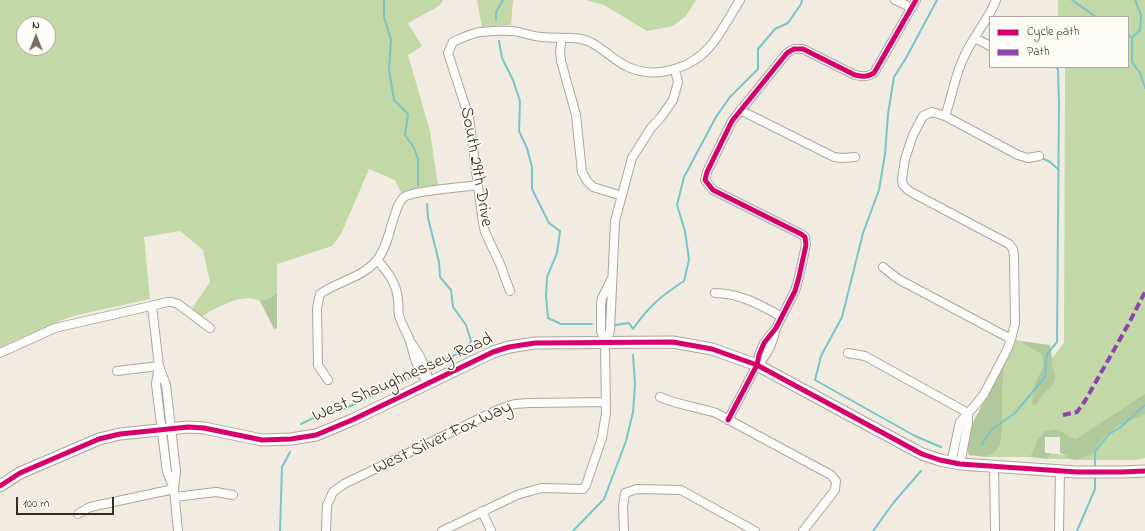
<!DOCTYPE html>
<style>
body{margin:0}
#map{position:relative;width:1145px;height:531px;overflow:hidden;background:#f1ebe1;font-family:"Indie Flower",sans-serif}
canvas{display:block}
.legend{position:absolute;left:989px;top:16px;width:140px;height:52px;box-sizing:border-box;background:#fdfcf7;border:1px solid #afa8a0;margin:0;padding:5px 7px;list-style:none;font-size:12px;color:#3b2a1e}
.legend li{display:flex;align-items:center;gap:8px;height:20px}
.legend b{width:20px;border:1px solid #afa8a0}
.north{position:absolute;left:16px;top:16px;width:40px;height:40px;box-sizing:border-box;background:#fdfcf7;border:1px solid #afa8a0;border-radius:50%;rotate:0deg;font-size:11px;font-weight:700;line-height:16px;text-align:center;color:#3b2a1e}
.north::after{content:'';display:block;margin:auto;width:14px;height:18px;background:#7b6e62;clip-path:polygon(50% 0,100% 100%,50% 72%,0 100%)}
.scale{position:absolute;left:16px;top:497px;width:98px;height:18px;box-sizing:border-box;border:2px solid #3b2a1e;border-top:0;padding-left:5px;font-size:12px;line-height:14px;white-space:nowrap;color:#3b2a1e;-webkit-text-stroke:3px #fdfcf7;paint-order:stroke}
</style>
<div id="map">
<canvas width="1145" height="531"></canvas>
<ul class="legend">
<li><b style="height:5px;background:#d6006c"></b>Cycle path</li>
<li><b style="height:5px;background:#8e44ad"></b>Path</li>
</ul>
<div class="north">N</div>
<div class="scale">100 m</div>
</div>
<script>
const ctx = document.querySelector('canvas').getContext('2d');
ctx.lineJoin = 'round';
function fill(path, color) { ctx.fillStyle = color; ctx.fill(path, 'evenodd'); }
function trace(path, color, width, dash) { ctx.strokeStyle = color; ctx.lineWidth = width; ctx.lineCap = dash ? 'butt' : 'round'; ctx.setLineDash(dash || []); ctx.stroke(path); }
function drawText(font, color, halo, rows, align = 'center') {
  ctx.font = font + ' "Indie Flower",sans-serif'; ctx.lineWidth = 3; ctx.setLineDash([]); ctx.textBaseline = 'middle'; ctx.strokeStyle = halo; ctx.fillStyle = color; for (const [text, x, y, turn = 0] of rows) {
    ctx.save(); ctx.translate(x, y); ctx.rotate((+turn || 0) * Math.PI / 180); ctx.textAlign = isNaN(turn) ? turn : align; if (halo) ctx.strokeText(text, 0, 0); ctx.fillText(text, 0, 0); ctx.restore();
  }
}
const green = new Path2D(`
 M0,0h443l-3,5 -6,4 -26,14 14,23 -14,9 22,76 8,55 -26,4 -10,4 -7,-14 -26,-11 -28,65 -9,12 -55,18v28l-7,6 -10,3c-17,-9 -42,6 -58,15l-11,-6 19,-28 -7,-32 -23,-19 -36,6 6,62 -73,16 -18,6 -59,26zM24,24h24v24h-24z
 M477,0h36l-2,25 -29,2z
 M586,0h110l-10,16 -13,10 -26,5 -43,-26z
 M1058,0h87v458l-9,2h-59l5,-2h-14l1,1h-21l2,-6 14,2 -6,-26 -13,2 -7,7 -8,19h-44l9,-5 7,-24v-34l2,-28 12,-26 5,1c6,7 14,8 21,14l1,11 -8,17 2,21 5,-8 12,-12 2,-9 -4,-10v-7l12,-15 1,-276h63v-50h-70z`);
const forest = new Path2D(`
 M277,292v36l-3,1 -14,-28 10,-3z
 M1021,341l29,4 2,13v7l4,10 -2,9 -12,12 -5,8 -4,1 -1,-3 3,-19 8,-17 -1,-11c-7,-6 -15,-7 -21,-14z
 M1004,366l-2,28v34l-2,17 -5,7 -9,5 -17,-2 -3,-8 8,-27z
 M1145,394v20l-27,12 -14,11 -12,17 -15,6 -8,-1 -3,-4 -6,-2v-16h-15v16h5l-2,6 -18,-2 8,-19 7,-7 13,-2 12,8 6,2z`);
const stream = new Path2D(`
 M384,0v17l7,23 -2,30 5,30 14,14 -3,21 9,13 4,11v26
 M937,0l-31,58 -12,19 -6,37 -3,40 -6,36 -16,43 -21,84 -21,39 -6,24 100,56 26,11
 M1072,0l24,17
 M1135,0l6,15 -1,15 -8,8v24l8,11 5,15
 M496,19v-7l7,-12
 M1128,34l4,4
 M499,41l3,17 11,22 7,21 -1,30 8,17 5,19v22l17,34 11,8 -3,22 -10,24 -1,19 2,22 13,6h31
 M1040,157l10,5 9,8
 M427,204l1,14 11,44 1,15 11,13 2,17 13,18 5,16c-7,12 -23,17 -36,23l-3,3
 M615,325l14,-2 4,6c16,-23 28,-33 51,-48l5,-21 -4,-29 -8,-26 7,-28 32,-60 14,-20 28,-28v-20l17,-20 13,-6 13,-19 1,-4
 M301,424l14,-7 31,-9 67,-31
 M982,444l9,-14 24,-17 30,-36 2,-23 10,-12 2,-239 -1,-34 -3,-2
 M1095,468v-16l14,-18 12,-7 24,-22
 M280,531l2,-64 8,-15
 M573,531l31,-32 22,-58 7,-29 2,-28 -2,-29
 M873,531l21,-29 27,-31
 M1077,531l18,-42v-13`);
const street = new Path2D(`
 M895,0l17,8
 M562,38l-2,13 1,10 15,54 6,57 5,9 6,6 29,9
 M975,38l15,8
 M740,110l94,47 8,1 13,-1
 M945,116c7,-19 10,-41 19,-59 9,-21 24,-36 32,-57
 M377,260c11,12 20,24 21,40 1,5 0,11 1,16 3,9 8,17 11,25 5,17 6,29 19,42
 M883,267l15,12 113,60
 M510,291l-10,-27 -15,-32 -2,-9 -14,-105 -21,-65 5,-11c9,-4 18,-9 28,-10 10,-1 21,-2 31,-1 10,1 19,5 29,6 16,2 37,-2 51,6 13,7 23,18 36,24 29,13 65,1 84,-23 11,-14 19,-30 28,-44
 M715,293c24,0 46,12 67,24
 M152,306l7,60 7,19 10,86 -2,18
 M605,342l-4,-11v-27l1,-6 9,-18
 M412,344c9,12 14,24 17,38
 M0,353l55,-25 113,-26h4l6,2 32,24
 M848,353l17,3 103,57
 M757,365c11,-10 16,-23 19,-37
 M159,366l-3,18 11,88 7,17 4,42
 M117,371l42,-5
 M328,380l-10,-15 -1,-57 3,-14c18,-13 42,-16 57,-34 9,-11 12,-27 16,-40 3,-7 4,-16 10,-22 6,-7 62,-11 75,-13
 M660,397c18,8 37,10 56,16l115,62 5,6 -1,9 -32,41
 M728,420l29,-55 2,-10 5,-12 12,-15 19,-37 4,-14 7,-32 -1,-8 -4,-3 -88,-44 -8,-10 2,-8 25,-51 55,-68 7,-4h9l52,26c8,2 12,2 19,-2l42,-73
 M951,463l9,-41 17,-19 7,-9 24,-46 3,-9 4,-15 -1,-68 -1,-7 -4,-5 -100,-53 -6,-6 -1,-6 3,-20 8,-24 10,-19 9,-4 13,4 73,39 10,3 11,-2
 M960,464l8,-41v-10
 M994,466l1,65
 M175,497l41,-5 17,3
 M482,511l9,20
 M78,514l12,-7 84,-18
 M326,531l1,-26 6,-13 11,-8 153,-74 18,-6 14,-1 76,-1
 M442,531l75,-36 24,-7 42,1 3,-4 16,-47 4,-25 -1,-71 5,-11 5,-110 17,-63 19,-30 10,-11 12,-17 5,-18 -3,-12
 M624,531l-1,-24 2,-14 12,-4 44,1 74,41
 M1059,531l1,-61`);
const secondary = new Path2D(`
 M0,486l20,-13 79,-34 21,-5 68,-7 16,1 58,12 29,-1 25,-4 36,-15 141,-68 16,-5 26,-4 138,-1 39,7 45,16 165,89 18,6 20,4 117,8h45l23,-1`);
const quiet = new Path2D(`
 M1063,415l14,-3 8,-11 43,-76 17,-33`);
const cycleway = new Path2D(`
 M728,420l29,-55 2,-10 5,-12 12,-15 19,-37 4,-14 7,-32 -1,-8 -4,-3 -88,-44 -8,-10 2,-8 25,-51 55,-68 7,-4h9l52,26c8,2 12,2 19,-2l42,-73
 M0,486l20,-13 79,-34 21,-5 68,-7 16,1 58,12 29,-1 25,-4 36,-15 141,-68 16,-5 26,-4 138,-1 39,7 45,16 165,89 18,6 20,4 117,8h45l23,-1`);
const streetNames = [
 ["South 29th Drive",475,167,80],
 ["West Shaughnessey Road",403,379,-24],
 ["West Silver Fox Way",443,439,-25]
];
fill(green, '#c2d8a6');
fill(forest, '#b1c89d');
trace(stream, '#79c5c8', 2);
trace(street, '#aca69f', 10);
trace(secondary, '#aca69f', 13);
trace(street, '#fdfcfa', 8);
trace(secondary, '#fdfcfa', 11);
trace(quiet, '#8e44ad', 4, [8, 4]);
trace(cycleway, '#d6006c', 5);
drawText('18px', '#3b2a1e', '#fdfcf7', streetNames);
</script>
